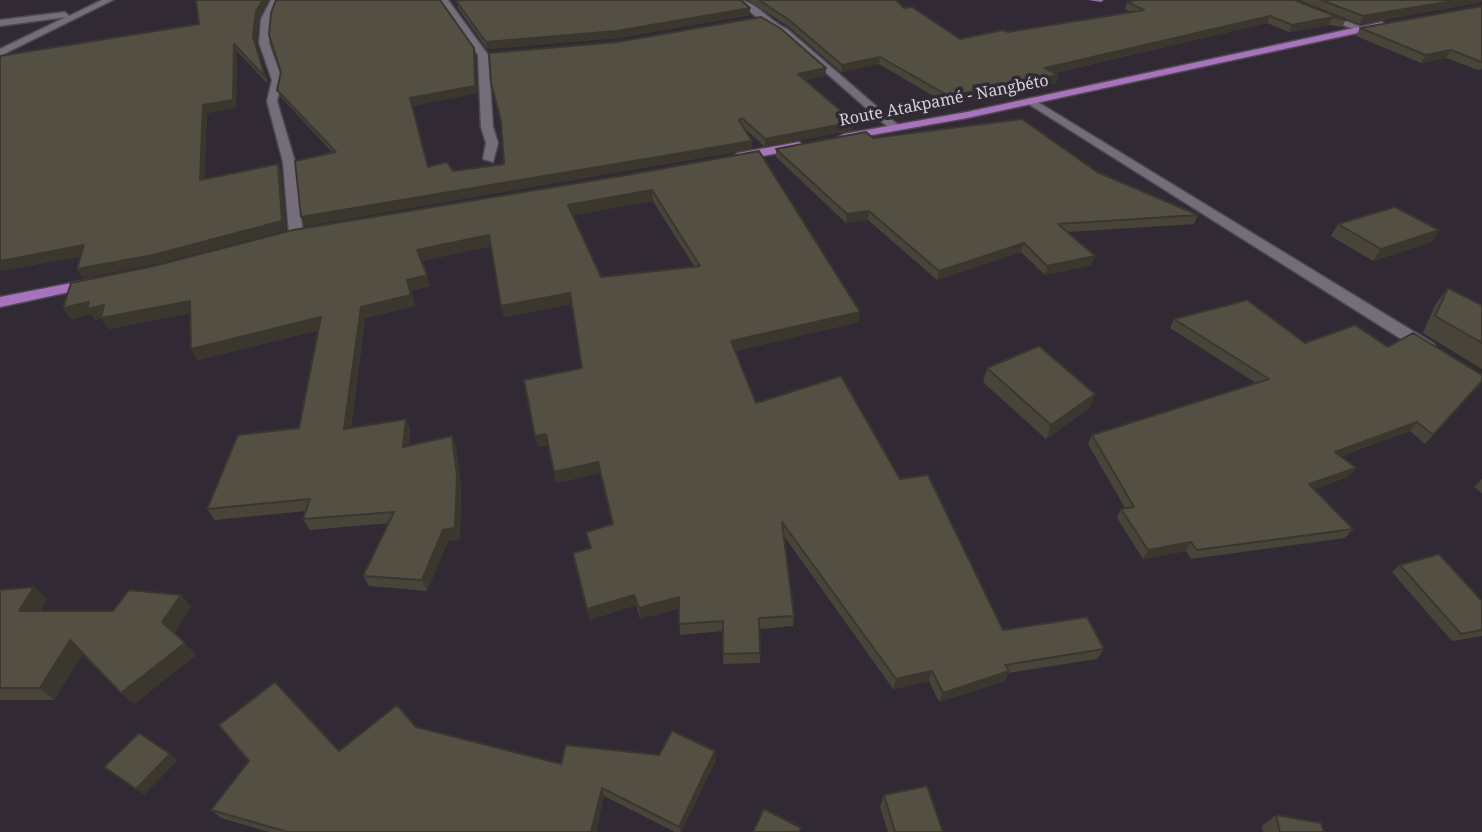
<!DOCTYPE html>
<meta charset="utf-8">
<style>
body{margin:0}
canvas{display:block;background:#312a34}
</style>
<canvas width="1482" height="832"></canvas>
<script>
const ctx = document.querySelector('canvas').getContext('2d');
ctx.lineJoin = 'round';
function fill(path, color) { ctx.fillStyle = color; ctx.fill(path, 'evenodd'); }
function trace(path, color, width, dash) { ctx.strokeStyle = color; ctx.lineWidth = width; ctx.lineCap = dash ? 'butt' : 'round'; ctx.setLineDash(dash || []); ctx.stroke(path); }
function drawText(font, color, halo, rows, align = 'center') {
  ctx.font = font + ' "Noto Serif",serif'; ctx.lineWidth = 7; ctx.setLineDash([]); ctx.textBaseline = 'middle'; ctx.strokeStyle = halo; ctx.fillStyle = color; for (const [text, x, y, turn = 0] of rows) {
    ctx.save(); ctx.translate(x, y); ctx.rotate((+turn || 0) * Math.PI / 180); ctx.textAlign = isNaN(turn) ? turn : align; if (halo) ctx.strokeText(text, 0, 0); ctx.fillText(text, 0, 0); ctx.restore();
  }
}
const stream = new Path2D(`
 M1088,0h16l-3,2z`);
const minor = new Path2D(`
 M102,0h11l-113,56v-7l66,-32 -66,9v-6l65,-8 4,4z
 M271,0h8l-8,19 -2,24 13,37 -5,21 18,61 8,72 -7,4 -7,-4 -6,-72 -16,-61 5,-21 -13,-37 2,-24z
 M440,0h8l40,55 5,72 5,16 -5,19 -10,-3 3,-16 -5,-16 -3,-72z
 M737,0c18,0 33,22 50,29l111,96v4h-8l-109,-96 -12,-5z
 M1280,0h12l74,29 -8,2z
 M1031,98l403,246 2,4 -8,5 -6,-1 -395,-249v-4z`);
const major = new Path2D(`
 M1382,22l5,3 -2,2 -418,91 -123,22 -6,-3 6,-3 123,-22z
 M799,142l6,4 -2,2 -65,13 -6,-4 6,-4z
 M92,279l7,4 -2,3 -97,21v-10z`);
const wall = new Path2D(`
 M748,0h148l8,8 56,31 48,-7 123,-20 -6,-3 2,-7 167,-2 52,20 -4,7 -13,-2 -40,7 -22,-9 -213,50 4,2 -2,8 -109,21 -68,-40 -38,8 -52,-45z
 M1299,0h183v2l-122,22z
 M456,1l294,14 -132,23 -131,11 -29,-41z
 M1482,6v63l-4,1 -32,-12 -25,5 -65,-27 4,-8z
 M259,18l-3,25 12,41 -31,-33 -1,57 -29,5 -3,66 74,-15 3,9 5,57 -128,33 -75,15 -6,-9 4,-13 -81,15z
 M474,48l1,8 2,37 -65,13 16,61 25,4 51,-7 322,-96 -1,8 -20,4 49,42 -1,8 -88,17 -22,-20 9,14v8l-447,77 28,-73 -52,-56 -4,-7 4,-18z
 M873,138l224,34 101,43 -4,9 -127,8 24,33 -46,10 -24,-23 -84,28 -69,-60 -22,3 -70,-66v-8z
 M627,175l232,147 -124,29 21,52 144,76 103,151 101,19 -7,10 -89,14 -3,8 -66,21 -10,-21 -36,8 -109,-153 10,80 -1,10 -34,3 1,34 -37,1v-33l-43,4 -1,-27 -39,11 -4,-14 -46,15 -17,-67 17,-5 -4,-16 26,-8 -12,-51 -44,10 -8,-38 -10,2 -3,-11 47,-68 -10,-64 -68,13 -13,-71 -70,15 9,25 -19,5 4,15 -50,12 -14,110 55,-9 4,11 -1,16 47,1 5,39 -1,53 -12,2 -21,50 -58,-5 -6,-10 26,-53 -79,7 -7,-11 3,-8 -91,9 -8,-11 92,-81 20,-98 -121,30 -7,-11 -1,-36 -81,16 -8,-11 -6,2 -4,-6 -20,5 -8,-11zM653,201l41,65 -93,11 -29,-62z
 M1338,224l101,6 -8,12 -58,19 -42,-25z
 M1448,288l34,17v64l-59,-36 12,-28z
 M1174,319l131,24 83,4 94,35 -57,62 -15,-13 -69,25 15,12 -8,9 -34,12 39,40 -8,9 -154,21 -5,-8 -43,8 -26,-41 4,-9 4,-1 -37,-64 4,-9 164,-52 -86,-55z
 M987,368l103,40 -44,31 -63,-57z
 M1482,479v14l-8,-6z
 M1400,565l82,36v35l-30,5 -60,-69z
 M34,587l13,12 -7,12h73l68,-16 10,12 -17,26 22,22 -62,49 -13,-11 -38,-40 -29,47h-54v-110z
 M416,727l145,37 98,-9 57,5 -35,72h-6l-71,-36 -8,36h-327l-48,-14 -10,-8 128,-59z
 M884,795l59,37h-55l-8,-25z
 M1276,815l48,17h-61l-1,-6z`);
const shadedWall = new Path2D(`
 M263,0h6l-10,18 -3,25 12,41 -15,-48 3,-25z
 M1458,0h24v2l-122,22 3,-8z
 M750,8v7l-132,23 -131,11 -1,-7z
 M1270,16l-3,7 -224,52 2,-7z
 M1333,17l-4,8 -40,7 3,-7z
 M234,44l3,7 -1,57 -29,5 -3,76 -4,-9 3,-75z
 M474,48l1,8 2,37 -65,13 -2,-8z
 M1451,50l-5,8 -25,5 5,-8z
 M880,57l-1,7 -38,8 1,-7z
 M826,68l-1,8 -27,5v-7z
 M1058,75l-2,8 -109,21 2,-8z
 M854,122l-1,8 -88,17v-8z
 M752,141v8l-447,77 -4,-9z
 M278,164l3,9 5,57 -128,33 -75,15 -6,-9z
 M652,190l1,11 -83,15 -2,-11z
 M869,211l-1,9 -22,3 1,-9z
 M1439,230l-8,12 -58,19 8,-12z
 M489,235l3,11 -71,15 -4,-11z
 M1024,243l-3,9 -84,28 2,-9z
 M84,245l6,9 -90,17v-10z
 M1095,256l-4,9 -46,10 2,-9z
 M427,275l3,11 -19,5 4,15 -50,12 -16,123 -5,-12 17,-122 46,-27z
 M570,293l2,11 -68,13 -3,-11z
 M190,301l6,11 -87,17 -8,-11 -6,2 -4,-6 -20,5 -8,-11 26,-6 15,3z
 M860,312l-1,10 -128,30v-11z
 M321,317l5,11 -128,32 -7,-11z
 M1095,394l-5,14 -44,31 5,-14z
 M406,419l4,11 -2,28 -5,-11z
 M1417,422l-7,9 -82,30 7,-9z
 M546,434l3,11 -11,2 -3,-11z
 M452,436l4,11 5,39 -1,53 -12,2 -21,50 -5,-11z
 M598,462l2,11 -44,10 -2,-11z
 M1356,468l-8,9 -46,16 7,-9z
 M1191,542l-5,9 -43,8 5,-9z
 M34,587l13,12 -15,24 -13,-12z
 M181,595l10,12 -18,27 -11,-12z
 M634,595l2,10 -46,15 -3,-11z
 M679,597l1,10 -40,12 -1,-11z
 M70,640l14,12 -30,48 -14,-12z
 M185,643l11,12 -62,49 -13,-11z
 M932,671l-3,10 -36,8 3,-10z
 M1009,671l-4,10 -66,21 4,-9z
 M715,751l1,9 -35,72h-1l-1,-5z
 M170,754l8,6 -34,35 -8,-6z
 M602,788l2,8 -8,36h-5z`);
const building = new Path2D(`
 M196,0h67l-7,11 -3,25 12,41 -31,-33 -1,56 -30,5 -3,75 78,-16 4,57 -129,34 -76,14 7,-24 -84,16v-205l199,-32z
 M276,0h164l34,48 1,38 -65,12 18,69 19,-5 6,9 51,-7 -3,-43 -10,-38 -2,-30 128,-11 144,-25 19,11 46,40 -28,6 56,48 -89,17 -23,-21 -3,2 13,21 -451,76 -6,-56 41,-9 -59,-62 4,-18 -12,-37 2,-22z
 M463,0h278l9,8 -133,23 -131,11 -30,-41z
 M759,0h137l8,8 8,-1 48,32 43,-9 5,2 136,-22 -17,-8 10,-2h157l52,20 -13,-3 -41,8 -22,-9 -225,52 13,7 -109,21 -69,-39 -38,8 -53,-45z
 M1321,0h137l-95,16z
 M1482,6v56l-31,-12 -25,5 -66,-27z
 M1022,119l75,53 101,43 -140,9 37,32 -48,10 -23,-23 -85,28 -70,-60 -22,3 -71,-65 90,-17 7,6z
 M759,151l101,161 -129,29 25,62 85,-27 59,103 28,-4 75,155 84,-13 17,32 -99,16 4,6 -66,22 -11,-22 -36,8 -114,-157 12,94 -35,2 1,35 -37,1v-33l-44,3v-27l-40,11 -5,-13 -47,14 -14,-56 18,-5 -5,-16 27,-8 -15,-62 -44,10 -8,-38 -11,2 -11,-56 58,-12 -12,-75 -69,13 -12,-71 -72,15 10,25 -20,5 4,15 -50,12 -17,122 62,-10 -3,28 49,-11 5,39 -2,53 -12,2 -21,50 -59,-4 31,-64 -91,7 7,-20 -103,10 31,-74 61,-7 22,-111 -130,32 -1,-48 -89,17 3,-13 -17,4 2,-7 -26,6 8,-25 83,-17 139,-36 334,-55zM652,190l48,76 -99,11 -33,-72z
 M1395,207l44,23 -58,19 -43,-25z
 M1448,288l34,17v38l-47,-27z
 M1247,300l58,43 50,-18 33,22 25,-14 69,42v6l-49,54 -16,-13 -82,30 21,16 -47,16 44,45 -156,21 -6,-8 -43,8 -27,-41 13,-2 -42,-72 177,-56 -95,-60z
 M1039,346l56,48 -44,31 -64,-57z
 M1439,554l43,47v29l-21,4 -61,-69z
 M34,587l-15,24h94l16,-21 52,5 -19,27 23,21 -64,50 -51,-53 -30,48h-40v-98z
 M275,682l64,69 58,-46 19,22 145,37 5,-19 93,10 13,-24 43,20 -36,76 -77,-39 -11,44h-303l-77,-22 38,-49 -30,-36z
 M139,733l31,21 -34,35 -32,-22z
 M927,786l16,46h-48l-11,-37z
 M764,809l37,19 -2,4h-46z
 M1276,815l45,8 3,9h-44z`);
const farStreetnames = [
 ["Route Atakpamé - Nangbéto",944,101,-11]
];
fill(stream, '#9170a0');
trace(minor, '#4e4851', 3);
trace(major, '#4e4851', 3);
fill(minor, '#756d79');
fill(major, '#a673bc');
fill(wall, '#48443a');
fill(shadedWall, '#3b372f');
fill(building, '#544f43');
trace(building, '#3b372f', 2);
drawText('16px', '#d5d1d8', '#312a34', farStreetnames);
</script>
